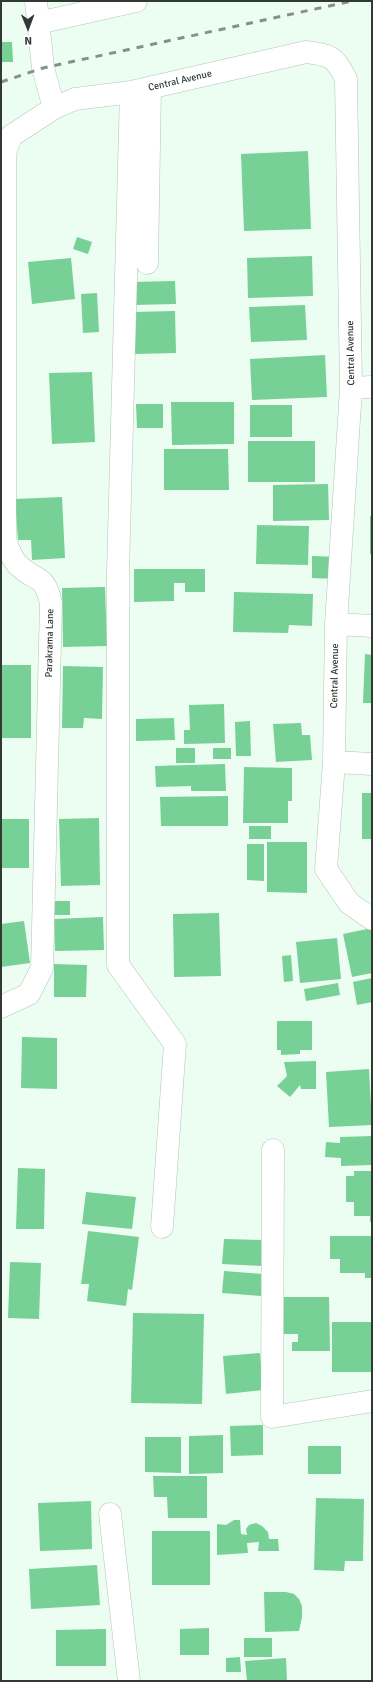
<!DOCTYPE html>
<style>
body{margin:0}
#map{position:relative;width:373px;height:1682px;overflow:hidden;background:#ecfef1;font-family:Signika,sans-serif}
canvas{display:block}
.frame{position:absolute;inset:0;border:2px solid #323934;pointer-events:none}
.north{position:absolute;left:8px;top:8px;width:40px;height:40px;-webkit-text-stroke:3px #fff;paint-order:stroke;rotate:179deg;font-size:11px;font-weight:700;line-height:16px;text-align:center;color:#323934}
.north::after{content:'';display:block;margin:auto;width:14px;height:18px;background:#323934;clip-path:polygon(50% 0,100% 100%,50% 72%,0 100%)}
</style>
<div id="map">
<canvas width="373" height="1682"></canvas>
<div class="frame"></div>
<div class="north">N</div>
</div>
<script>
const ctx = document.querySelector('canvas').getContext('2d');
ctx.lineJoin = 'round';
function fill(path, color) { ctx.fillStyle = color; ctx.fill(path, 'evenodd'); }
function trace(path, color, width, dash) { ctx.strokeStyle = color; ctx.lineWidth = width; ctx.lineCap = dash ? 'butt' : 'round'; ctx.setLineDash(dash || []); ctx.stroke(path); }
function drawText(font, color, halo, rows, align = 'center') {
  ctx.font = font + ' Signika,sans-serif'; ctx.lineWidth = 3; ctx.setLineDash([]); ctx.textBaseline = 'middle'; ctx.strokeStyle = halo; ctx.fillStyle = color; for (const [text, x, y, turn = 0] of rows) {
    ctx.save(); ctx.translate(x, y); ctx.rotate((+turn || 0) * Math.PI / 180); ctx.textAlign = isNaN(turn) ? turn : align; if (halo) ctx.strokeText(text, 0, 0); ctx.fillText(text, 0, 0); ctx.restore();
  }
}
const building = new Path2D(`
 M1,42h11l1,20h-12z
 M308,151l3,78 -67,2 -3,-77z
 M77,237l15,5 -4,12 -15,-5z
 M312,256l1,40 -65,2 -1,-40z
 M71,258l4,41 -43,5 -4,-42z
 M175,281l1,23 -43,1 -1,-23z
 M97,293l2,39 -16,1 -2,-39z
 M305,305l2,35 -56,2 -2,-35z
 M175,311l1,42 -42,1 -1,-42z
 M325,355l2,42 -75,3 -2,-41z
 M92,372l3,70 -43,2 -3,-71z
 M171,402h63v42l-62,1z
 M136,404h27v24h-26z
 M250,405h42v32h-42z
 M248,441h67v41h-67z
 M164,449h64l1,41h-65z
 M328,484l1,36 -56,1v-36z
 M62,497l3,61 -33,2 -1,-20h-13l-3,-41z
 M370,516h2v38h-2z
 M257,525l52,1 -1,39 -52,-1z
 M312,556l26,1 -1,22 -25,-1z
 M134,569h71v23h-20v-9h-11v18l-40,1z
 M105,587l2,59 -44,1 -1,-59z
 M234,592l79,2 -1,32 -23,-1 -1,8 -55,-1z
 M365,654l7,1v48h-9z
 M1,665h30v73h-30z
 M63,666l40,1 -1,52 -18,-1 -1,10h-21z
 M224,704l1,39 -41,1v-14h6l-1,-25z
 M174,718l1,22 -39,1v-22z
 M250,721l1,35h-15l-1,-34z
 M301,723l1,12h8l2,25 -36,2 -3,-38z
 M176,748h19v15h-19z
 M213,748h18v11h-18z
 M225,764l1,27h-35v-5l-35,1 -1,-21z
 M244,767l48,1v33h-4v22h-45z
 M362,793h10v46h-10z
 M228,796v30h-67l-1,-29z
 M99,818l1,67 -39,1 -2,-67z
 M1,819h28v49h-28z
 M249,826h22v13h-22z
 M267,842h40v51l-40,-1z
 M247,844h17v37l-17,-1z
 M50,901h20v14h-19z
 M219,913l2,63 -47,1 -1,-63z
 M103,917l1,33 -49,1 -1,-32z
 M24,921l6,42 -29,4v-43z
 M372,928v45l-20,4 -9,-43z
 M337,938l4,41 -41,4 -4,-41z
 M291,955l2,26 -9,1 -2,-26z
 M54,964l33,1 -1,32h-32z
 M372,978v24l-15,3 -4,-23z
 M338,983l2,12 -34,6 -2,-12z
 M277,1021h35v29h-12v4l-19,1v-5h-4z
 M22,1037l35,1v51l-36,-1z
 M316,1061v28h-15l-1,-4 -10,12 -13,-11 10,-10 -3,-14z
 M369,1069l3,56 -43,2 -3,-55z
 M372,1136v29l-31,1v-8l-16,-1 1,-15 14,1v-6z
 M18,1168l27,1 -1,60h-28z
 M354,1171h18v51h-2v-6h-16v-14h-8v-26h8z
 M86,1192l50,5 -4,32 -50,-5z
 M88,1231l51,6 -7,53 -4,-1 -2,17 -39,-5 2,-17h-8z
 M330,1236h42v42h-7v-5h-25v-14h-10z
 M224,1239l39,1 -1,26 -40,-2z
 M10,1262l31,1 -2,56 -31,-1z
 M224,1271l39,3 -2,22 -39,-3z
 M283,1297h46l1,54h-38v-9h6v-8h-15z
 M133,1313l71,1 -2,90 -71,-1z
 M332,1322h40v50h-40z
 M260,1353l3,37 -37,4 -3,-38z
 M263,1425v30l-32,1 -1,-30z
 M223,1435v38l-34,1v-38z
 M145,1437h36v36l-36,-1z
 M308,1446h33v28h-33z
 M153,1476h54v42h-39l-1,-21h-13z
 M316,1498l48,1 -1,62h-18l-1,10 -30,-1z
 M91,1501l1,48 -52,2 -2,-48z
 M234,1520h6l1,14 6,1 -1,-6 3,-4 7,-2 6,3 6,6 1,7h9l1,12h-21l1,-9 -12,1 1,10 -31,2v-31l9,1z
 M152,1531h58v54h-58z
 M97,1565l3,40 -69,4 -2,-40z
 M264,1592h22l8,2 5,5 3,7v11l-3,14 -34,1z
 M209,1628v27h-29v-26z
 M106,1629v37h-50v-36z
 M244,1638h28v19h-28z
 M240,1657l1,15h-15v-14z
 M286,1658l1,23h-40l-2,-20z`);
const minor = new Path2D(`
 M36,1l7,67 11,40
 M38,23l98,-22
 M131,92l-13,479v394l57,79 -13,183
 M147,263l3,-175
 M351,388l21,-1
 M336,624l36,2
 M334,762l38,2
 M1,1007l28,-13 13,-26 9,-365c-7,-31 -15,-20 -33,-38 -7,-7 -9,-16 -13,-25v-387l6,-17 43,-28 21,-9 56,-7 175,-40c24,3 29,4 40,27l5,309 -15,236 -2,138 -8,107 23,34 23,16
 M273,1150l-1,267 100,-16
 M110,1514l19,167`);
const rail = new Path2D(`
 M1,82l42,-14 309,-67`);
const streetNames = [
 ["Central Avenue",180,81,-13],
 ["Central Avenue",351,353,-91],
 ["Parakrama Lane",50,643,-89],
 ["Central Avenue",335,676,-89]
];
fill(building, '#77d096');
trace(minor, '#b3c4b7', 23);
trace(minor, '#fff', 22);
trace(rail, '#859188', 3, [7, 7]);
drawText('10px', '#323934', '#fff', streetNames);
</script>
